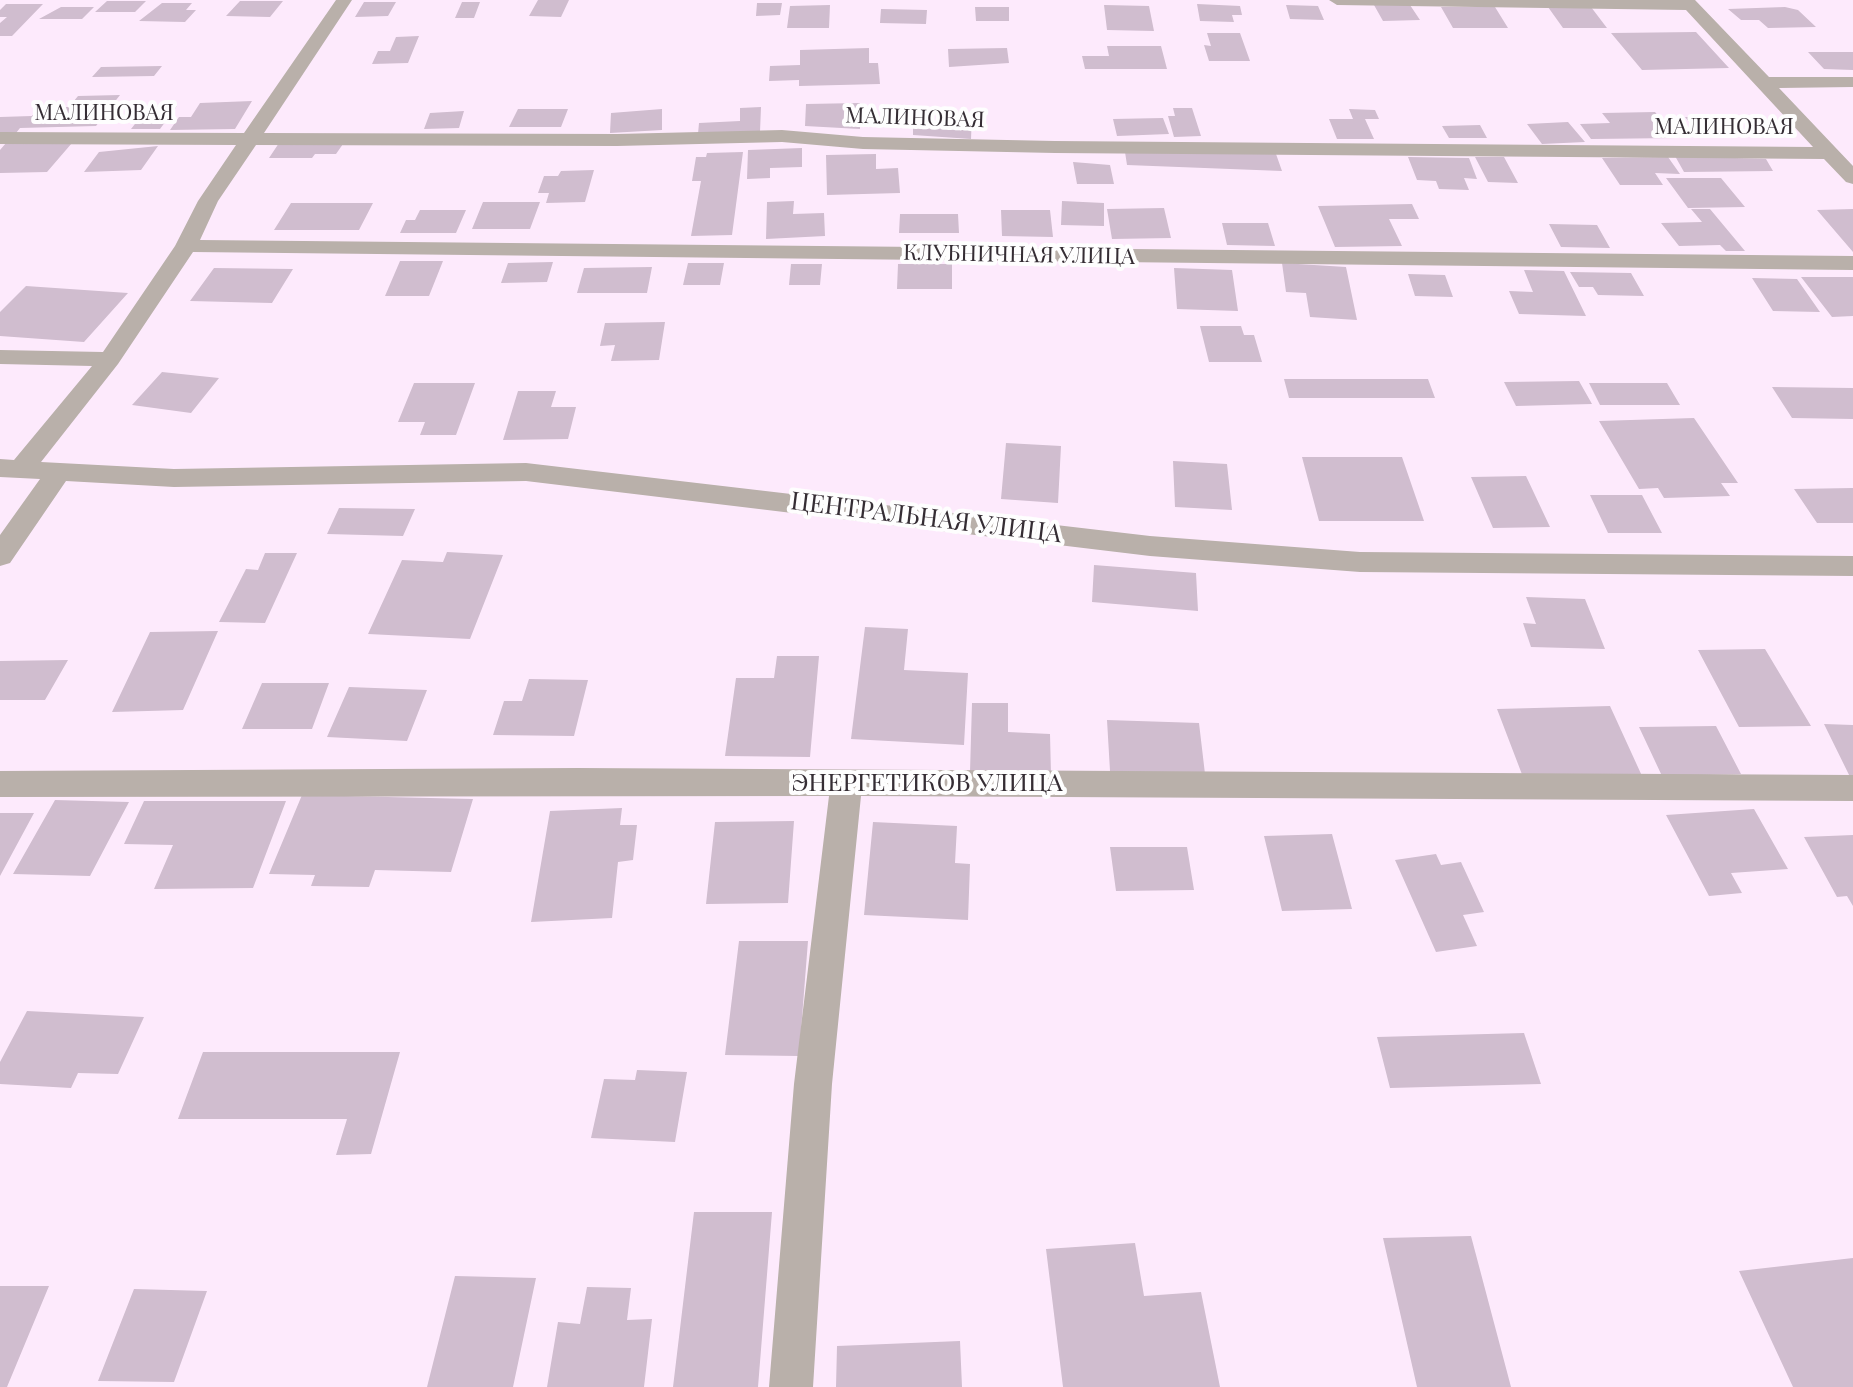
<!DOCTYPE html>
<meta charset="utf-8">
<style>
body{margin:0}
canvas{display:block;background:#fdeafc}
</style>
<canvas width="1853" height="1387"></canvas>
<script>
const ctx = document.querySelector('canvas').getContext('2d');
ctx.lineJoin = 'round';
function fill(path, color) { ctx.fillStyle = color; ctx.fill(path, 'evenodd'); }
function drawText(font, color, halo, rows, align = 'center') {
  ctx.font = font + ' "Playfair Display",serif'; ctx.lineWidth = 8; ctx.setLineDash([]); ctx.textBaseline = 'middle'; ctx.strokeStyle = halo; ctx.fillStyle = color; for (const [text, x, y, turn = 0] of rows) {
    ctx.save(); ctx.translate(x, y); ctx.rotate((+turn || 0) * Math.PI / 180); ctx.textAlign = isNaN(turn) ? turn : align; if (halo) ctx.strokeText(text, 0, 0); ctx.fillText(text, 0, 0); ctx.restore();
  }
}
const building = new Path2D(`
 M538,0h31l-8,17 -32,-1z
 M107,1h39l-11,11h-40z
 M240,1h43l-13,16 -44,-1z
 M364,2h32l-8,14 -33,1z
 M462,2h18l-6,16h-19z
 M162,3h30l-6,7h10l-11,12 -46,-1z
 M757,3h25l-2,12 -24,1z
 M6,4h37l-31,32h-12v-13l7,-6h-7v-7z
 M1197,4l43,2 2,9h-10l2,7 -34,-1z
 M830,5l-1,23h-42l3,-22z
 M1104,5l45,1 5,25 -47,-1z
 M1286,5l32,1 6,14 -34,-1z
 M1374,5h36l10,15 -37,1z
 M61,7h33l-12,12h-43z
 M975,7h34v14h-33z
 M1441,7h54l13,21h-55z
 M1548,7h43l16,21h-44z
 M1785,7l13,3 18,17 -48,1 -9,-8h-18l-13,-11z
 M881,9l46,1 -1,14 -46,-1z
 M1696,32l33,36 -87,2 -31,-37z
 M1207,33h33l10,28h-41l-5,-16 7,1z
 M419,36l-11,27 -36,1 6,-13h12l6,-14z
 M1107,46h54l6,23h-82l-3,-13h27z
 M869,48v15h9l2,21 -81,2v-6l-30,1 1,-15 30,-1v-15z
 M1007,48l2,15 -60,4 -1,-18z
 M1808,52h45v18l-29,-1z
 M162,66l-8,10 -62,1 9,-10z
 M120,95l-24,31 -76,2 -4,5h-16v-16l32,-1 7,-9h30l9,-11z
 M252,101l-17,28 -65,1 9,-13h12l9,-14z
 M860,103v26l-55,-3 1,-22z
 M149,106h28l-17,23h-29z
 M761,107l-1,25 -62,2 1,-11 41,-2v-13z
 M1173,108h19l9,28 -27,1 -6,-21h7z
 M518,109h50l-7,18h-52z
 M662,109v21l-52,3 1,-20z
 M1349,109l26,1 4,9h-14l9,20h-37l-8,-20h24z
 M464,111l-5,17 -35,1 6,-16z
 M1655,112l21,26 -85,1 -11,-15 30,-1 -8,-10z
 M950,114l22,1 -1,24 -58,-4v-12h37z
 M1730,116l16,18 -46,1 -15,-18z
 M1163,118l6,16 -52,2 -4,-17z
 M1568,122l17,20 -43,2 -15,-20z
 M1480,125l7,13h-38l-7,-12z
 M6,143h66l-25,29 -47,1v-23z
 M279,143l64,1 -7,10h-21l-3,4h-43z
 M158,146l-17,24 -57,2 15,-20z
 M802,148v19l-32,1v10l-23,1 1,-29z
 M743,152l-11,83 -41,1 10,-55h-9l4,-24h10l1,-4z
 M1125,152l151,2 6,17 -155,-6z
 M876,154v15l22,-1 2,25 -73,2 -1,-40z
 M1675,156l91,3 7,12 -89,1z
 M1408,157l61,1 8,21 -13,-1 5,12 -30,-1 -3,-8 -19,-1z
 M1475,157h29l14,26 -30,-1z
 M1668,157l12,17 -25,-1 8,12h-43l-18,-27z
 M1073,162l37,3 4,19h-37z
 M594,170l-9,32 -39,1 3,-10h-11l6,-17h14l3,-5z
 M1666,178h55l24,29 -57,1z
 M794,201l-1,13 31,-1 1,23 -59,3 1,-37z
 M1062,201l42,2v23l-43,-1z
 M483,202h57l-10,27h-58z
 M291,203h82l-14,27h-85z
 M1412,204l7,15h-30l13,27 -67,1 -17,-41z
 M1164,208l7,30 -59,1 -5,-30z
 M1691,209h19l35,42h-19l-6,-6 -41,1 -18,-23 41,-1z
 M1853,209v43l-36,-42z
 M420,210h46l-10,23h-56l6,-13h9z
 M1001,210h49l3,27 -51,-1z
 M900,214h58l1,19h-60z
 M1222,223h46l7,23 -48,-1z
 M1549,224l48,1 13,23 -49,-1z
 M400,261h43l-14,35h-44z
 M553,262l-6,20 -46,1 7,-20z
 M688,263h36l-4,22h-37z
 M1282,263l64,4 11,53 -47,-3 -4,-24 -20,-1z
 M791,264h31l-2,21h-31z
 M898,264h54v25h-55z
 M652,267l-5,26h-70l7,-25z
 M214,268l79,1 -21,34 -82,-2z
 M1174,268l58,2 6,41 -61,-2z
 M1524,270l40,1 22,45 -67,-2 -10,-23 24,1z
 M1570,272l61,1 13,23 -46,-1 -5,-8h-14z
 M1408,274l37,1 8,22 -38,-1z
 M1801,277h52v39l-21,1z
 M1752,278l45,1 23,33 -47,-1z
 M26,286l102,7 -44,49 -84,-6v-24z
 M665,322l-6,38 -48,1 4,-16 -15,1 5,-23z
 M1200,326h41l3,9h10l8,27h-53z
 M162,372l57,6 -28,35 -59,-8z
 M1284,379h144l7,19h-146z
 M1579,381l13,23 -76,2 -12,-24z
 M414,383h61l-19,52h-36l5,-13h-27z
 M1589,383h78l13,22h-80z
 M1772,387l81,1v31l-61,-1z
 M518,391h38l-5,16h25l-8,32 -65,1z
 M1694,418l44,65h-17l9,13 -66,2 -6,-10 -19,1 -40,-68z
 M1006,443l55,3 -3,57 -57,-4z
 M1302,457h100l22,64h-105z
 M1173,461l54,3 5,46 -57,-3z
 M1526,476l24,51 -57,1 -22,-51z
 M1853,488v35h-36l-23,-34z
 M1590,495h52l20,38h-54z
 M339,508l76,1 -12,27 -76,-2z
 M447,552l56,3 -33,84 -102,-5 34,-74 41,2z
 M265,553h32l-32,70 -46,-1 27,-53 12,1z
 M1094,565l102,8 2,38 -106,-9z
 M1526,597l59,2 20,50 -74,-2 -8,-24 13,1z
 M865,627l43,2 -4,41 64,3 -4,72 -113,-6z
 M218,631l-35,79 -71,2 38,-80z
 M1765,649l46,77 -72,1 -41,-77z
 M777,656h42l-9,101 -85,-1 11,-78h38z
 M68,660l-23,40h-45v-39z
 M529,679l59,1 -14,56 -81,-1 11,-34h18z
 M262,683h67l-17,46h-70z
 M349,687l78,3 -20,51 -80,-4z
 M972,703h36v29l42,2 1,41 -81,-3z
 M1610,706l32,70 -119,1 -26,-68z
 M1107,720l92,3 6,51 -95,-3z
 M1824,724l29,1v58z
 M1716,726l25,48 -79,2 -23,-49z
 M302,795l171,4 -22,73 -76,-2 -6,17 -58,-1 4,-11 -46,-1z
 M55,800l74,2 -39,74 -77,-2z
 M144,801h142l-33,87 -99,1 19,-44 -49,-1z
 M622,808l-2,17h17l-4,35 -15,2 -6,56 -81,4 19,-111z
 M1754,809l34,60 -57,4 11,20 -33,3 -43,-81z
 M0,813h34l-34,63z
 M794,821l-6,82 -82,1 9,-82z
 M873,822l84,4 -2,37 15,1 -2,56 -104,-5z
 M1332,834l20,75 -70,2 -18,-75z
 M1853,835v71l-6,-10 -10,1 -33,-60z
 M1110,847h77l7,43 -78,1z
 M1436,854l5,11 20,-3 23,50 -21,3 14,31 -41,6 -41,-92z
 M739,941h69l-9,115 -74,-1z
 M27,1011l117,6 -26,57 -40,-1 -7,15 -71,-4v-22z
 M1524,1033l17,51 -151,4 -13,-51z
 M203,1052h197l-29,102 -35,1 11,-36h-169z
 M637,1070l50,2 -12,70 -84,-4 13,-59 31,1z
 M694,1212h78l-14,175h-85z
 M1471,1236l40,151h-94l-34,-149z
 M1135,1243l9,53 57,-4 19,95h-157l-17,-138z
 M1853,1258v129h-60l-54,-116z
 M455,1276l81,2 -23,109h-86z
 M0,1286h49l-42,101h-7z
 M587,1287l44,1 -4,32 25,-1 -8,68h-97l11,-65 22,2z
 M134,1289l73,2 -33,91 -76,-1z
 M960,1341l2,46h-126l1,-41z`);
const minor = new Path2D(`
 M336,0h16l-88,133 353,1 165,-4 81,7 192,4 758,6 -127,-137 -349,-5 -8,-5h366l74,77h84v10l-74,1 74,78v18l-7,-2 -22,-23 -769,-6 -192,-4 -81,-7 -165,4 -361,-1 -38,56 -18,39 1653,16v14l-1660,-18 -75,112 -77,98 133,7 352,-6 624,73 210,16 493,4v20l-493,-4 -210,-16 -624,-75 -352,6 -108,-6 -56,82 -10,3v-31l40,-56 -40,-2v-18l14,1 78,-94 -92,-2v-14l103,2 72,-106 23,-45 38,-56 -236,-1v-12l244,1z
 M578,768l1275,7v26l-992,-5 -29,288 -19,303h-44l25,-303 35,-288 -829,1v-26z`);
const farStreetnames = [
 ["МАЛИНОВАЯ",104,113],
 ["МАЛИНОВАЯ",915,118,2],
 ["МАЛИНОВАЯ",1724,127],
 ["КЛУБНИЧНАЯ УЛИЦА",1019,255,1]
];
const streetNames = [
 ["ЦЕНТРАЛЬНАЯ УЛИЦА",926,518,7],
 ["ЭНЕРГЕТИКОВ УЛИЦА",927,783]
];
fill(building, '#d0bdcf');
fill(minor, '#b9b0aa');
drawText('22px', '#352d34', '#fefefe', farStreetnames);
drawText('25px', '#352d34', '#fefefe', streetNames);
</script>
